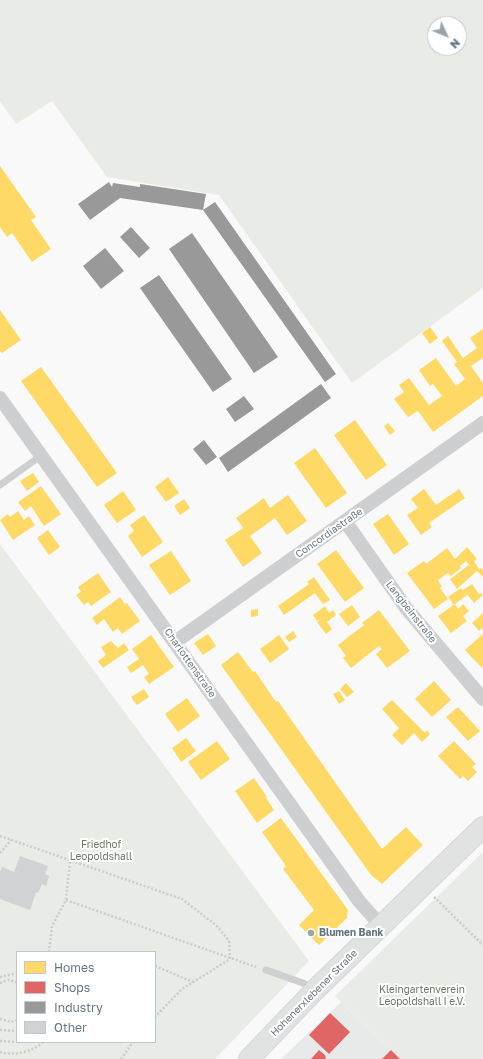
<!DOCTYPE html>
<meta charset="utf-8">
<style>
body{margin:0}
#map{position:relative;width:483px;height:1059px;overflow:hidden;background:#f9f9f9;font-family:"Golos Text",sans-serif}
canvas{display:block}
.legend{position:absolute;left:16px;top:951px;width:140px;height:92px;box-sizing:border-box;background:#fff;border:1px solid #c1c8cd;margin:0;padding:5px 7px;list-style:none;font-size:12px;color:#657683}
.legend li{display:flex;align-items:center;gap:8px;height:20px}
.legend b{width:20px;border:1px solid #c1c8cd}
.north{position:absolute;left:427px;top:16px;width:40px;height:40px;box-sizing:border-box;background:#fff;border:1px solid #c1c8cd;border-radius:50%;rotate:134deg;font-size:11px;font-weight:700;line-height:16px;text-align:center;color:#657683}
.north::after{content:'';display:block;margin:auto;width:14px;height:18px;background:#99a4ac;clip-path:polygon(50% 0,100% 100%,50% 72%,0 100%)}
</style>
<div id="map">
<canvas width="483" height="1059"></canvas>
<ul class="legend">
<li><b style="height:11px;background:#ffd966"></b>Homes</li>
<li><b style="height:11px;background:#e06666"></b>Shops</li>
<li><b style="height:11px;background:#999"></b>Industry</li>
<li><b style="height:11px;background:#d0d2d3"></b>Other</li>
</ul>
<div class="north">N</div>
</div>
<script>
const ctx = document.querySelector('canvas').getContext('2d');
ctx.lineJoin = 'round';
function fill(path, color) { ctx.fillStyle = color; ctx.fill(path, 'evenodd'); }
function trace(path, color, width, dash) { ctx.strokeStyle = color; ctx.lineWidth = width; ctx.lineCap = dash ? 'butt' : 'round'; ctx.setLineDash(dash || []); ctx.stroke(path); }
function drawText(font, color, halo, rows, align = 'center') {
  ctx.font = font + ' "Golos Text",sans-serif'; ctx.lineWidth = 4; ctx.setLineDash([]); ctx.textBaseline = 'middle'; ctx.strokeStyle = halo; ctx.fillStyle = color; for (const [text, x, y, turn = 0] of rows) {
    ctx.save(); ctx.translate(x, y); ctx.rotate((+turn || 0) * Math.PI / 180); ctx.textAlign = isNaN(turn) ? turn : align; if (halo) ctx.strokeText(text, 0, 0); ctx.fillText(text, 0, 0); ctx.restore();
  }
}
const built = new Path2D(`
 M341,1002l59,57h-119z`);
const green = new Path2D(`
 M0,0h483v288l-131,95 -133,-188 -112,-18 -55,-76 -36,23 -16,-23zM435,24h24v24h-24z
 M0,544l309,417 -94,98h-215zM17,952h138v90h-138z
 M483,852v207h-83l-65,-63z`);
const homes = new Path2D(`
 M0,166l36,51 -5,3 20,29 -19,13 -20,-29 -5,4 -7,-10z
 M0,310l21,30 -19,13 -2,-2z
 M430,327l8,11 -8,6 -8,-11z
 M483,329v29l-12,8 12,17v13l-50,36 -15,-21 -10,6 -14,-18 10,-7 -5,-7 10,-7 20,27 13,-9 -9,-12 -3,2 -11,-16 17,-12 20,28 9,-7 -11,-15 3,-2 -15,-21 6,-5 15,22 14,-10 -7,-10z
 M41,367l76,106 -20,14 -76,-106z
 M355,420l32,45 -21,15 -32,-45z
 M388,423l7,8 -5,4 -6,-9z
 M315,448l32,45 -21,15 -32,-45z
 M33,473l6,9 -12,9 -7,-10z
 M168,477l11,16 -13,9 -11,-15z
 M41,486l20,28 -17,12 -13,-20 -6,5 -7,-9z
 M424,489l12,16 23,-16 6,9 -36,25 3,4 -11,8 -14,-20 11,-7 -7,-9z
 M123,491l13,19 -19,13 -13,-18z
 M288,495l19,26 -20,14 -12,-17 -25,18 12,17 -19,14 -18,-27 18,-12 -7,-10 28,-20 6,10z
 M184,499l6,9 -10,7 -6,-9z
 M18,511l6,9 5,-4 6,9 -22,15 -13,-20 8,-6 2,3z
 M388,514l21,30 -15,11 -21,-31z
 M144,515l19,27 -21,15 -14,-21 6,-5 -4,-6z
 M48,530l12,17 -11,8 -12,-17z
 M467,547l10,12 -3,2 5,8 2,-1 2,2v7l-6,-6 -20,18 -7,-10 19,-14 -3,-4 -6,5 1,2 -10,8 -3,-3 -10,7 4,7 -2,1 8,11 -14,10 -27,-36 17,-12 2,3 21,-16 8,11z
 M336,550l28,38 -19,14 -28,-38z
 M171,551l20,30 -21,14 -21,-30z
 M98,573l13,19 -20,14 -3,-4 -4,3 -8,-10 5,-3 -3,-5z
 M314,577l16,23 -7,4 -8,-11 -31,22 -6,-9 31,-22 -2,-2z
 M472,584l7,10 2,-1 2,2 -9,8 -9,-11 2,3 -13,10 -6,-8 13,-9 2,2z
 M120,597l5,7 2,-1 13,18 -18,13 -4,-6 -5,4 -9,-13 -7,6 -5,-7z
 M455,604l3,5 5,-5 6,7 -6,5 4,5 -16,12 -13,-17z
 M352,605l8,12 -12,9 -9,-12z
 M325,606l4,7 4,-3 3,5 -9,7 5,7 -6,5 -9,-12 5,-4 -5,3 -4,-6z
 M258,609v7l-7,1v-7z
 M379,610l31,41 -23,17 -11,-14 6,-5 -3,-3 -28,22 -8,-10 3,-2 -8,-11 26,-20 -2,-2z
 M483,613v15l-4,3 -7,-8z
 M293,631l4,6 -8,5 -4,-5z
 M208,634l8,12 -13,9 -9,-12z
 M483,634v32l-1,2 -17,-18z
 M151,635l23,32 -25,17 -5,-7 5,-3 -6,-9 -12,8 -4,-6 12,-8 -7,-10z
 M279,635l10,14 -19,14 -10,-14z
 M111,641l7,7 6,-5 5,7 -26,18 -5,-7 8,-6 -5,-8z
 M238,652l15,20 2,-1 21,31 2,-1 104,148 24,-22 17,18 -41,39 -11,-9 -150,-210z
 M434,681l17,19 -19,17 -17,-18z
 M346,683l8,9 -7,5 -7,-8z
 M144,689l5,8 -12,8 -6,-8z
 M339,691l6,9 -6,4 -6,-10z
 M187,698l13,18 -22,16 -13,-18z
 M392,700l33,33 2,-3 3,4 -8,8 -8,-9 -12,12 -10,-10 7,-7 -17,-19z
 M458,707l22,24 -12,10 -22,-24z
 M186,738l10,13 -15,11 -9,-14z
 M217,741l13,18 -29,21 -13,-18z
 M454,741l22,23 -4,3 5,5 -9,9 -5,-5 -3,3 -22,-23z
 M254,778l13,19 -1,1 8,12 -17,13 -22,-32z
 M281,818l67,92 -1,8 -28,27 -20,-20 15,-15 -31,-41 3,-3 -24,-34z`);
const shops = new Path2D(`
 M330,1013l20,19 -21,22 -20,-19z
 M319,1050l6,5 1,4h-15z
 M391,1050l9,9h-18z`);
const industry = new Path2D(`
 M109,182l3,5 1,-4 27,4v-3l66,10 -3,16 -83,-12 -30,22 -12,-16z
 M215,202l121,172 -11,8 -122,-172z
 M131,227l19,21 -11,10 -19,-21z
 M192,233l86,124 -24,16 -85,-124z
 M105,248l19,23 -23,18 -18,-23z
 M159,275l73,104 -19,13 -73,-104z
 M321,384l10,14 -103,74 -9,-14z
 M244,396l10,13 -19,13 -9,-13z
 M204,440l13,17 -11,8 -13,-16z`);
const building = new Path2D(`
 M20,856l28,10 -3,8 4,2 -3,10 -4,-2 -4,9 -2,-1 -6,18 -30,-11v-27l2,-5 12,5z`);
const path = new Path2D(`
 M0,836l182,63 35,27 12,15 1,18 -48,30 -27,28
 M0,853l11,-13
 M434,897l49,48
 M66,900l190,67
 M49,952l3,-26 14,-26 4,-39
 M155,966l38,16
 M0,977l17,-4
 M0,983l8,-3 9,2
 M0,1019l11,3 6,-2
 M0,1030l17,1
 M0,1041l17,1
 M0,1052c14,4 33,0 43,-10
 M121,1059l12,-17`);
const lane = new Path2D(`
 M0,485l42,-30
 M266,970l37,13 10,6`);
const street = new Path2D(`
 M0,398l359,503 22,25
 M345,521l61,87 77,91
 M175,642l308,-219`);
const secondary = new Path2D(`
 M249,1059l66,-69 168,-163`);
const markers = [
 [311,933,4,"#99a4ac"]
];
const streetNames = [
 ["Concordiastraße",329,533,-35],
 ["Langbeinstraße",411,612,52],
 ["Charlottenstraße",190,663,55],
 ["Hohenerxlebener Straße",314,993,-45]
];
const parkNames = [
 ["Friedhof",101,845],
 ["Leopoldshall",101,857],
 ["Kleingartenverein",422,990],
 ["Leopoldshall I e.V.",422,1002]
];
const poiNames = [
 ["Blumen Bank",319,933]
];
fill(built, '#e8e9e9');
fill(green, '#e8ebe6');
fill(homes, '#ffd966');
fill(shops, '#e06666');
fill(industry, '#999');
fill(building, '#d0d2d3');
trace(secondary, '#d5d6d7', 22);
trace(path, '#cbcccd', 2.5, [2, 2]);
trace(lane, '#cecfd0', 7);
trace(street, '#cecfd0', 14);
trace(secondary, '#e1e2e2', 20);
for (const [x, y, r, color] of markers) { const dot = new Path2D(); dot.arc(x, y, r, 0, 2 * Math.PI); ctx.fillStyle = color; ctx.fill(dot); trace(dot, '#fff', 1.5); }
drawText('10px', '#657683', '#fff', streetNames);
drawText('10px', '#687a64', '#fff', parkNames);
drawText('bold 10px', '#657683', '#fff', poiNames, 'left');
</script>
